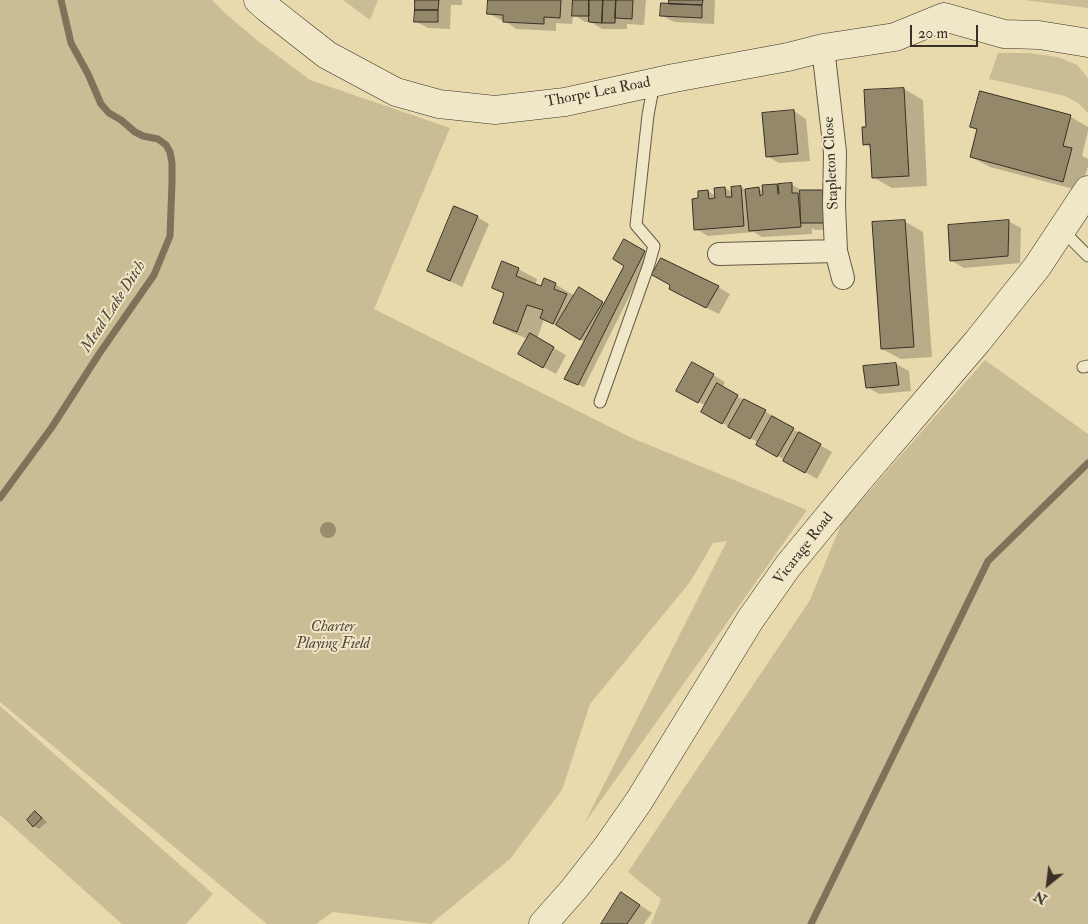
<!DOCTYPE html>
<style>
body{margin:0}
#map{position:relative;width:1088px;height:924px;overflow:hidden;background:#e8daac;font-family:"IM FELL Double Pica",serif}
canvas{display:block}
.north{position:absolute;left:1023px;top:859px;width:50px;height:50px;-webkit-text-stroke:4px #f0e7c9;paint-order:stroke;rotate:209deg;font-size:14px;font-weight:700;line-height:20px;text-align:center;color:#392f25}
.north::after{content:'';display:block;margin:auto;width:18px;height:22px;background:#392f25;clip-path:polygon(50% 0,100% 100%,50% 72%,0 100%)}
.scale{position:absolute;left:910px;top:25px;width:68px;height:22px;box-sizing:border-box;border:2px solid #392f25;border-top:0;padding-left:6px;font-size:15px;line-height:18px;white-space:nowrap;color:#392f25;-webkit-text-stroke:4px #f0e7c9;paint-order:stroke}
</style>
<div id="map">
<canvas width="1088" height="924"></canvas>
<div class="north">N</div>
<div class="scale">20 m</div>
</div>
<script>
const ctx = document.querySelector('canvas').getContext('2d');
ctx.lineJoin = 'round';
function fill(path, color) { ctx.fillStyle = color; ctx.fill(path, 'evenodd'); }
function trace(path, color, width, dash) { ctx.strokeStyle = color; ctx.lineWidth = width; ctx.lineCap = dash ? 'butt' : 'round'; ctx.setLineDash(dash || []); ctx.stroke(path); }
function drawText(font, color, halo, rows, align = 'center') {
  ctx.font = font + ' "IM FELL Double Pica",serif'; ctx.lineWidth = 4; ctx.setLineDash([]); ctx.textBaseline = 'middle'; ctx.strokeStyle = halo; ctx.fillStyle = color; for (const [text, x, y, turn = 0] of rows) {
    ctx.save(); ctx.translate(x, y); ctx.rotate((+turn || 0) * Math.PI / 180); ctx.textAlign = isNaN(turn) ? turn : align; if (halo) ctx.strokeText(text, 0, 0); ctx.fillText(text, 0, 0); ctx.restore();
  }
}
const green = new Path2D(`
 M0,0h212l14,14 32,27 52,39 140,48 -76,181 258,129 175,72 -223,314 143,-283 -14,2 -23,39 -100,122 -28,86 -52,69 -79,65 -98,-12 -17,12h-49l-267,-222z
 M343,0h35l-8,20z
 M1024,0h64v8z
 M998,53h31l29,4 19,8 11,13v35l-10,-10 -13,-7 -76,-17z
 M985,360l103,74v490h-437l10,-25 -33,-27 182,-272 32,-78z
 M0,706l213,188 -27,30h-64l-122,-109z`);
const shadow = new Path2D(`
 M416,0h46v5h-11l-1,24 -22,-1 -13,-7z
 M489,0h157l-2,25 -17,-1v5h-25l-11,-7h-6l-12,-8 -1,10 -16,-1v8l-40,-2 -12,-9h-3l-13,-7z
 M670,0h45l-1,24 -40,-2 -13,-7 9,-10z
 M904,89l19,11 4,86 -35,2 -19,-11 -1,-29 -8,-4 4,-16 -2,-37z
 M794,111l12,8 4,42 -31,2 -12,-7z
 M1071,117l17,10v4l-6,25 6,3v7l-7,25 -91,-24 -19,-10 7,-27 -6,-4z
 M791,184l14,8 31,37 -21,1 -3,-2v6l-50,3 -8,-5 -46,4 -12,-7 12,-38 8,5 9,-8 8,5 8,-6 6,4 12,-2 5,2 12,-6 4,2z
 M477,217l12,7 -27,63 -21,-10 -13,-7z
 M904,221l19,11 9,125 -31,2 -19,-10z
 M1008,221l13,7 -1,35 -56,5 -12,-7z
 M624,241l26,14 -66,132 -13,-5 14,-40 -41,-23 -7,20 29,16 -10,19 -36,-20 8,-15 -15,-6 -19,-10 11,-29 -12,-7 25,-18 19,10 -2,7 6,2 14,-4 20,12 4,-7 26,15 21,-39z
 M718,287l12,7 -11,20 -37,-18z
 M693,363l32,19 -3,6 55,30v2l55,32 -15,27 -59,-35 1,-1 -57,-31 4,-6 -28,-16z
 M896,364l13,7 2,20 -32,3 -12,-7 -2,-20z
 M36,813l5,3 6,6 -8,7 -5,-3z
 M634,901l18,12 -8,11h-42z`);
const stream = new Path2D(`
 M0,498l52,-71 47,-73 55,-79 16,-39 2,-54v-19l-2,-11 -4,-7 -8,-6 -15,-3 -8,-4 -14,-12 -12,-7 -8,-9 -13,-30 -17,-31 -10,-43
 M811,924l177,-363 100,-98`);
const building = new Path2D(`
 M415,0h24l-1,10h-23z
 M488,0h73l-1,18 -16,-1v7l-41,-2v-7l-16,-1z
 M573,0h16v16h-17z
 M589,0h14l-1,23 -13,-1z
 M603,0h13l-1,23h-13z
 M616,0h17l-1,19 -17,-1z
 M669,0h34l-1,5 -33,-1z
 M661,3l41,2v13l-42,-2z
 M415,10h23v12h-24z
 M904,88l5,88 -37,2 -2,-34 -7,1 -1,-18h4l-2,-37z
 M980,91l91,24 -8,31 9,2 -9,34 -93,-25 7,-28 -7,-2z
 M794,110l4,44 -32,3 -4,-44z
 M792,183v10h6l3,34 -52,4 -4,-42 14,-2 1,9 3,-2 -1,-9 15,-1 1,10h1l-1,-10z
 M741,186l3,40 -50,4 -2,-31 6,-1v-7l10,-1 1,9 6,-1 -1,-10 11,-1 1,10h6l-1,-10z
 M800,190h23l1,33h-23z
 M454,206l24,10 -28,65 -23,-10z
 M905,220l9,127 -33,2 -9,-127z
 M1009,220l-1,36 -58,5 -2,-36z
 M624,239l21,12 -67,134 -14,-6 60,-113 -11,-7z
 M661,258l58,28 -13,22 -37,-19 1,-4 -18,-10z
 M502,261l17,7 -3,8 25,10 3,-8 12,5 -2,6 13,5 -14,30 -13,-6 3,-8 -16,-5 -10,27 -24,-9 11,-30 -12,-5z
 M579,287l24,15 -23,38 -24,-15z
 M530,333l24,14 -11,21 -25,-14z
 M692,362l22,12 -16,29 -22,-12z
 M896,363l3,22 -33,3 -3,-22z
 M717,383l21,12 -16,29 -21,-12z
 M744,399l22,11 -16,29 -22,-12z
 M772,416l22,12 -17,29 -21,-12z
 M799,432l22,12 -16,29 -22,-12z
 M35,811l7,7 -9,9 -6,-7z
 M621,892l19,13 -13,19h-26z`);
const lane = new Path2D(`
 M1062,230l26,26
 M1083,367l5,-1
 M600,402l49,-138 5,-18 -18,-21 12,-110 6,-32`);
const street = new Path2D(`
 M823,48l12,104 -1,53 2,46 7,27
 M719,254l117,-3`);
const secondary = new Path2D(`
 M258,0l9,8 60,47 69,37 43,12 56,6 70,-8 109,-24 114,-21 35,-9 72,-11 49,-20
 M944,17l60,17 35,1 49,8
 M543,924l31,-35 33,-42 32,-46 111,-181 38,-54 69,-84 120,-140 60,-75 51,-77`);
const trees = [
 [328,530]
];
const streetNames = [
 ["Thorpe Lea Road",598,93,-11],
 ["Stapleton Close",832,163,-93],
 ["Vicarage Road",804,549,-52]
];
const parkNames = [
 ["Charter",333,628],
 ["Playing Field",333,645]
];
const waterNames = [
 ["Mead Lake Ditch",114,307,-57]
];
fill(green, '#cabd95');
fill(shadow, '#0003');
trace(stream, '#7e735a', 7);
fill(building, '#94886b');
trace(building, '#392f25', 1);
trace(lane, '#655a47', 13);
trace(street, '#655a47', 24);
trace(secondary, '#392f25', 29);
trace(lane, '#f0e7c9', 11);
trace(street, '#f0e7c9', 22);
trace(secondary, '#f0e7c9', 28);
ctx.fillStyle = '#988b6e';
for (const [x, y] of trees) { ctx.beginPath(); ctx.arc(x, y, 8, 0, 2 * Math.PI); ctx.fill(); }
drawText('15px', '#392f25', '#f0e7c9', streetNames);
drawText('italic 15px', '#564b3b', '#f0e7c9', parkNames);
drawText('italic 16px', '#564b3b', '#f0e7c9', waterNames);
</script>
